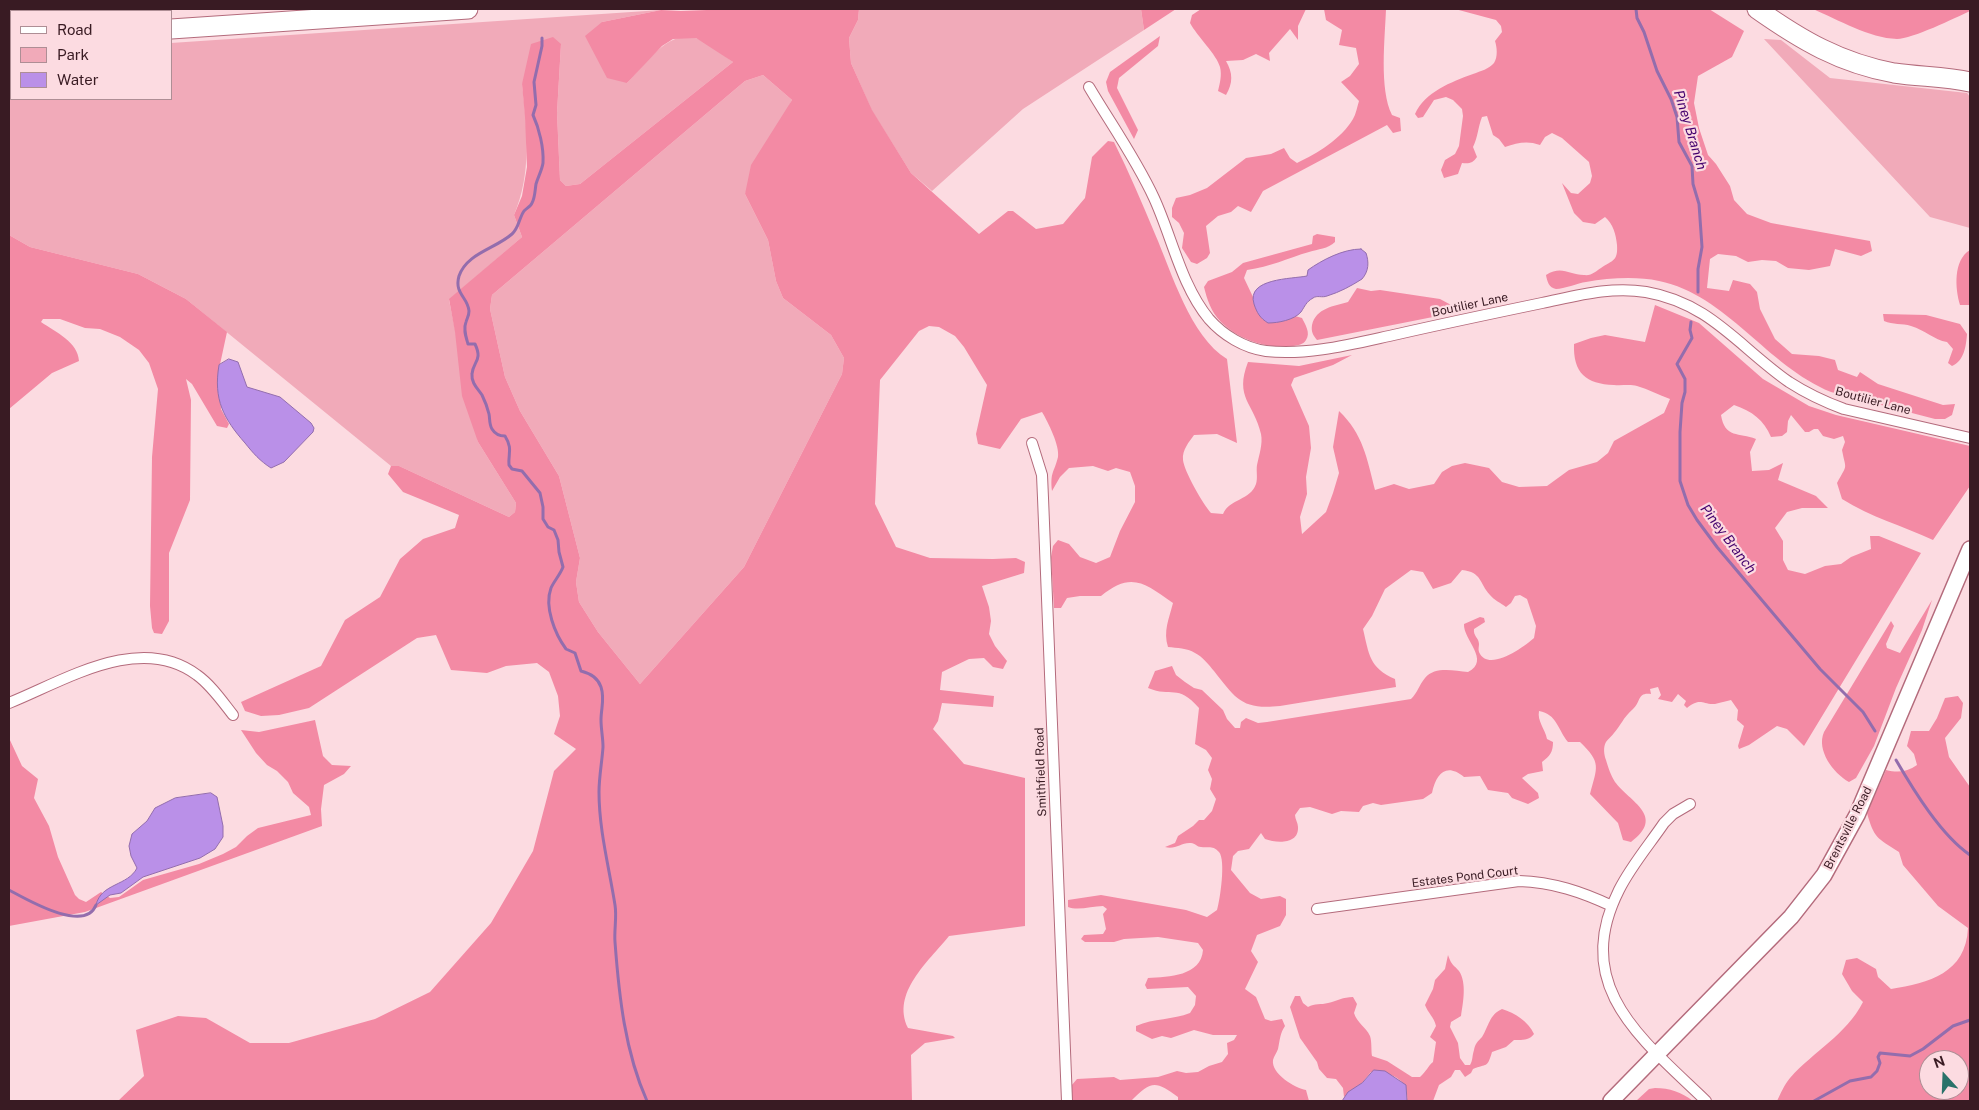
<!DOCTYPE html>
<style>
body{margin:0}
#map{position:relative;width:1979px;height:1110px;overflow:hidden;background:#fcdbe1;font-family:"Public Sans",sans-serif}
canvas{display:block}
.frame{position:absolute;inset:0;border:10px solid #391b23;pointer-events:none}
.legend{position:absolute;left:10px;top:10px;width:162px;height:90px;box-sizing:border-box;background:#fcdbe1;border:1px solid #ae8e95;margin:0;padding:6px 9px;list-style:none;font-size:15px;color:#391b23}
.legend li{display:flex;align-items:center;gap:10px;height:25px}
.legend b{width:25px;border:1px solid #ae8e95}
.north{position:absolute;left:1919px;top:1050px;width:50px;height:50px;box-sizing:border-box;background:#fcdbe1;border:1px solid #ae8e95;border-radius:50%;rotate:340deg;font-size:14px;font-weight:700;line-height:20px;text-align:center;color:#391b23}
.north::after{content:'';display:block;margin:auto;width:18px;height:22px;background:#2a726a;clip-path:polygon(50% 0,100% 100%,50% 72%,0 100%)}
</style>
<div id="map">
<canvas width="1979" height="1110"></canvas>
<div class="frame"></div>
<ul class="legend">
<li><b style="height:6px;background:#fff"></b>Road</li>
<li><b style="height:14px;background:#f1aab9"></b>Park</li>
<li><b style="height:14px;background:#ba90e8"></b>Water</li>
</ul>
<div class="north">N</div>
</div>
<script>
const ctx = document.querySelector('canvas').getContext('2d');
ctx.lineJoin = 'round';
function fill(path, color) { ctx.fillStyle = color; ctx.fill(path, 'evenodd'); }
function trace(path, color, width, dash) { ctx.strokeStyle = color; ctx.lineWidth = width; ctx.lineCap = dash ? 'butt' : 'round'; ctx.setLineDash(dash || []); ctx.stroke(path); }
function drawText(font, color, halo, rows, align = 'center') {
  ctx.font = font + ' "Public Sans",sans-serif'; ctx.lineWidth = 4.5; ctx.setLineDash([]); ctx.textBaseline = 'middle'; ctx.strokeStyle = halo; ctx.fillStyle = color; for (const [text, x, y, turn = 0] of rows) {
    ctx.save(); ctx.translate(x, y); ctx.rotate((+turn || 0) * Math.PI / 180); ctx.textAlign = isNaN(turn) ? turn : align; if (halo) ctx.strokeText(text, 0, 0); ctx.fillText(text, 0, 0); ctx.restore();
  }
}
const green = new Path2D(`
 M859,9h282l3,21 -121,79 -91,82 -21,-18 -39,-62 -21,-48 -2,-25 9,-18z
 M661,10l-59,12 25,61c18,-18 41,-54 69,-45 11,4 27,17 37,24l-153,122 -14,2 -6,-6 -3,-67 4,-69 -39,40c5,44 10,89 -8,131l8,22 -73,63 29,142 38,61 -1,9 -6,5 -110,-51h-8l-205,-167 -48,-25 -108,-27 -21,-12v-181h2v45h160v-56z
 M1764,39l17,1 49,38 137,15 3,4v131l-40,-11z
 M763,75l29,25 -47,94 23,46 8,41 7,17 48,37 13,23 -2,16 -98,193 -104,117 -42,-52 -19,-30 -3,-20 4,-24 -21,-82 -39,-65 -15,-34 -15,-68 2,-14 253,-214z`);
const forest = new Path2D(`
 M732,9h127l-1,11 -9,18 2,25 21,47 39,63 68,61 29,-23h5l23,18 27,-5 22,-26 7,-41 16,-16 6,1c15,30 28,61 41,92 17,39 35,102 72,125l10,84 -20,-9 -23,1c-5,7 -12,15 -11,25 1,11 20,44 28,53l12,1c7,-16 27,-13 33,-30 2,-6 0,-13 1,-19 2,-10 6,-21 4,-31 -7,-31 -27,-36 -13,-72l51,4 53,-11 -19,10 -39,13 -3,7 18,41 2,22 -5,29 1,17 -7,23 2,17 24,-22 7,-19 6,-20 -6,-26 6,-36c24,23 28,47 36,79l19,-6 15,5 25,-5 8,-12 10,-6 13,-3 24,5 13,14 17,5 28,-1 22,-16 28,-8 11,-9 6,-12 50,-28 6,-14c-11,-4 -22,-10 -33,-13 -7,-2 -16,0 -23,-1 -28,-1 -41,-12 -40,-41l17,-6 14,-3 40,7 10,-37 44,18 64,56 46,27 27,9 134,31v40l-37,54c-30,-14 -63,-23 -91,-41l-5,-16c11,-20 9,-12 5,-33l3,-8 -2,-6 -9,3 -11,-3 -5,-7h-4l-5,3h-4l-14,-17 -3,6 -1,11 -5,4 -11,1c-7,-17 -19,-26 -37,-32l-13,10c4,24 18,17 35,24l-6,13 2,19 17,-1 14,-7 -5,17 38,16 12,12h-26l-15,4 -12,16 8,13v19l5,10 17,4 20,-8 16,-2 10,-7 20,-8 -1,-13h9l42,17 -117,193 -17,-17 -10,-3 -28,19 -10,4 -1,-3 6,-20 -7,-6 1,-10 -7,-10c-5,1 -11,3 -16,4 -13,1 -14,-7 -28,4l-3,-3 2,-4 -8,-7 -6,8 -14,-3 3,-4 -3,-8 -8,2 1,5c-14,-2 -10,8 -18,15 -11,10 -11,15 -19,24 -2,3 -6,6 -8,9 -3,5 -2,13 0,18 2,7 5,16 9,22 15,20 51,34 16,60l-8,-2 -5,-17 -28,-29c7,-27 12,-31 -10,-52h-12c-10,-12 -11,-28 -29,-31 -2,10 6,18 8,28l6,3c0,10 -3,14 -11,20l1,9 -15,3 -6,4 16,15 1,5 -11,6 -16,-6 -4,-5 -20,-3 -8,-14 -16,1c-18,-15 -28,-3 -32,16l-9,6 -42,6 -8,-2 -10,3 -4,6 -18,-1 -9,3 -22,-7 -10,1 -5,7c0,4 3,8 3,12 1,18 -22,16 -33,12l-4,-6 -12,16 -11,2 -5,5 -2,14 19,23 11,6 19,-3 6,3v16l-6,11 -23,9 -6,16 7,11 -13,27 11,8 9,22 6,2 11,-2 3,7c-5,7 -5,14 -7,23 -1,3 -4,7 -5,11 -2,14 22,28 33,30l3,11h-131v-4c-23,-17 -27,-16 -47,4h-60v-15l6,-7 37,-2 6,3 38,-3 19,-6 9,2 12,-1 11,-6 13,-4 6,-8 -1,-11 7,-3 3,-5h-24l-19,-5 -23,8 -9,-2 -10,3 -16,-8v-5c18,-8 37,-6 54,-13l5,-8 1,-9 -8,-9 -41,2 -2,-4 3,-7c21,-1 53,-2 55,-28l-5,-7 -40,-6 -34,2 -10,3h-29l-4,-3 3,-4 19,-1 3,-5 -3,-15 4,-5 -4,-3c-11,0 -25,5 -35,1v-7l33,-5 85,15 21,7 10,-7c3,-10 9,-50 2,-58 -6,-7 -10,-4 -18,-5 -4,0 -6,-4 -10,-4 -10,-1 -15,7 -26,4l10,-4 3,-7 15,-10 6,-6h5l8,-9 4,-12 -6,-10 2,-10 -4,-9 4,-12 -6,-8 -11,-6 4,-36c-22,-25 -27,-10 -51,-20l7,-17 17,-5 4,9 9,7 9,6 8,2 21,20 4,9 8,9h5l1,-6 5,-4 12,5 9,-1 144,-23c7,-7 8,-14 14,-21 10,-12 29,-7 43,-6 23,-12 -5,-32 -4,-48l16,-7 4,1 1,4 -11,7c-1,7 5,9 5,15 0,3 -1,5 0,8 9,21 45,-5 55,-14l2,-12 -9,-27 -7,-4 -5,1 -4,7 -5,4c-5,-4 -12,-7 -16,-12 -11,-12 -8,-23 -28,-25l-11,13 -18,6 -10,-17 -12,-2 -26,19 -13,27 -9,13c6,25 6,39 32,50l1,8 -116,19c-38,4 -44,-7 -66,-35 -5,-6 -12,-15 -19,-18 -8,-5 -18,-5 -27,-6 -5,-16 1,-28 5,-44 -28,-20 -42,-32 -72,-7h-21l-13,2 -6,10h-7l-3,-51 2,-11 5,-6 11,4 11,13 16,6 14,-6 10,-26 15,-29v-16l-5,-14 -14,-4 -8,3 -15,-5 -24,2 -9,9 -8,14c-2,-19 2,-18 6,-34 2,-11 -10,-35 -16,-45l-21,7 -21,30 -22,-5 -2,-10 11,-49 -23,-38 -9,-11 -16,-9 -10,-1 -10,5 -39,49 -5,124 21,43 34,11 63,1 23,-1 9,4 -1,11 -42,13 7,21 2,14 -2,13 6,12 12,15 -4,8 -10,-2 -9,-9 -15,1 -27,13 -2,18 54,6 -1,11 -51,-4 -4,18 -5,8 31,35 61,14v148l-76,10c-21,26 -58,57 -41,92l45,8 2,2 -30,5 -14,12 1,46h-794l26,-25 -8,-46 42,-14 28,2 44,25h39l86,-24 55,-27 61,-69 42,-72 21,-80 22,-22 -22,-15 6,-18 -2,-20 -9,-24 -12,-9 -31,3 -19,7 -36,-3 -15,-35 -19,3 -108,70 -30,7 -18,1 -16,-5 -4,-9 80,-36 24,-46 35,-23 20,-38 23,-20 32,-11 4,-13 -56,-23 -15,-18 3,-8h8l110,51 6,-5 1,-9 -38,-61 -16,-46 -7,-64 -6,-33 73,-62 -8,-22 8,-19 5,-29 -2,-50 -3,-33 9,-40 22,-7 8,7 -4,69 3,67 6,6 14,-2 153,-122 -37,-24 -23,1 -11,7 -35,37 -20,-5 -22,-42 17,-14 59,-12 20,1zM763,75l29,25 -41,65 -6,29 23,46 8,41 7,17 48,37 13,23 -2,16 -98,193 -104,117 -42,-52 -19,-30 -3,-20 4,-24 -21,-82 -39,-65 -15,-34 -15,-68 2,-14 253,-214z
 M1141,9h35l-32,21z
 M1201,9h105l-8,17v14l-8,-11 -21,24 1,8 -14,-7 -13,6 -17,1c7,12 7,22 0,34l-8,-4c2,-8 4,-16 2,-24 -3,-12 -23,-31 -30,-44l2,-8z
 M1324,9h62c-1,29 -7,80 6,106l8,3 1,13 -8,2 -6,-8 -124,66 -12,21 -13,-6 -7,6 -13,4 -12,10 4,27 -3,5 -10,6 -6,-2 -9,-14 2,-15 -5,-10 -7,-6v-9l4,-10 14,-3 17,-7 39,-30 25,-4 13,-6 6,10 7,5c21,-10 44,-24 56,-44 3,-5 4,-12 6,-18l-18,-19 9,-6 9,-12 -3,-16 -17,-3 3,-15 -16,-10z
 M1455,9h254l35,22 -12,26 -34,19 -4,27 5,25 9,27 8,9 14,22 4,14 13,14 24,9 99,18 2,10 -11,5 -26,-7 -5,17 -21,4 -21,-2 -12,-7 -14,-1 -14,2 -12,-6 -18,-2 -8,5 -3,29 22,3 4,-11 17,4 7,8 3,17 15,30 17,15 27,2 16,4 3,10 19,7 3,-5 18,12 65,21 12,-1 -3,11 -7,4h-10l-104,-27c-64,-26 -104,-97 -172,-111 -23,-5 -50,-3 -73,1 -8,1 -22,7 -30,7 -7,-1 -9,-8 -10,-14 16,-10 23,0 38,0 8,1 12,-4 17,-7 12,-8 17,-7 16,-23 -1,-11 -4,-21 -12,-28l-10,7 -12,-2 -9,-9 -12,-30 9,10 7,1 12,-11 2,-7 -3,-14 -27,-24 -10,-5 -7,4 -5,8c-13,-5 -23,-2 -35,2l-6,-8 -6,-4 -6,-19 -5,1c-4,10 -4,20 -9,30l4,10c-4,6 -8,7 -15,6l-4,11 -14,4 -3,-8 4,-10 10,-6 4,-8 4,-30 -1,-7 -9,-9 -7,-3 -12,3 -11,17 -5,1 -3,-4c10,-22 36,-32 58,-40 8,-3 16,-5 21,-11 4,-6 3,-16 1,-22l7,-9 -1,-6 -5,-6z
 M1813,9h157v2c-15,7 -58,28 -73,28 -28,-1 -58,-19 -84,-30z
 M1160,36l-2,10 -39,32 -2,10 21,42 -4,9 -26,-48 -2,-9 4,-10z
 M1317,234l18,3v5c-7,7 -17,7 -26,10 -21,6 -39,15 -62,18l-3,8 9,19 1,6 24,19 17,-6 7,2c3,6 9,15 4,22 -3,5 -8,5 -13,6 -26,3 -54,-6 -72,-24 -10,-10 -14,-23 -17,-35l4,-6 24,-9 11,-9 69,-19 1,-8z
 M9,235l21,12 108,27 48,25 41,33 -8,37 2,40 8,15 -2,4 -10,-2 -25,-42 -6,-5 5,21 -1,100 -21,53v68l-7,13 -8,-1 -2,-5 -2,-22 2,-149 6,-68 -9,-26 -10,-13 -19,-13 -20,-8 -15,-1 -25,-9h-17l-2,3c15,10 37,20 38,39l-27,12 -43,36z
 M1970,250v55h-10c-5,-16 -7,-45 10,-55z
 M1357,288l14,3 9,-1 60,9 13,7 -1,5 -4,3 -131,26c-4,-5 -6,-8 -5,-15 4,-17 22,-19 36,-23z
 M1883,314l43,1 34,9 7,10c-1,13 -3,27 -15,32l-4,-3 5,-14 -6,-7c-13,-2 -22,-12 -36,-16 -9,-3 -18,-1 -27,-5z
 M1932,600l-10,30 -26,58 -22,58 -18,32 -7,4c-16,-9 -33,-32 -25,-50l67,-111 3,5 -8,18 1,4 13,5z
 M1958,696l5,7 -2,15 -16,20 4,19 21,30v314h-193c4,-8 7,-16 13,-23 24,-27 56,-43 73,-76l-11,-11 -10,-17 4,-14 11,-2 19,11 2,8 13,12c38,-6 75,-16 77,-61l-30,-22 -35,-41 -4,-13c-22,-14 -25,-14 -32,-39l19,-43c12,3 21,2 31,-5l-3,-11 -7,-8 4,-15h18l8,-13 8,-20zM1929,1060h30v30h-30z
 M315,720l8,36 9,9 19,1 -7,8 -20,11 -3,24 1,17 -237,86 -76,14v-188l13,28 16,13 -4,19 15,28 9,31 17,38 4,4 7,3 15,-10 9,6 9,-1 24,-17 56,-16 24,-10 13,-7 11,-11 11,-8 53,-13 -2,-8 -16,-14 -5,-11 -11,-11 -10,-6 -11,-12 -15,-23 18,2z
 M1448,955c4,11 5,9 11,16 8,12 4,32 2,45l-10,6 -1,5 8,16 2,15 5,7h5c3,-5 2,-9 4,-15 1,-6 4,-9 8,-13 7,-11 7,-22 20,-28 13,4 26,12 32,25 -5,7 -13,6 -20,6l-8,7 -14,5c-5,17 -5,11 -19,17l-2,4 -6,4 -5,-7h-5l-4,7 -12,8 -6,16h-26c3,-22 -18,-30 -36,-29l-9,11 -18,14 -1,-9 -7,-9 -9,-1 -8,-9 -2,-7 -17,-24 -10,-31 5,-11h5l3,7 5,4c7,-4 13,-2 20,-4 9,-2 15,-6 25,-6l4,7 -3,9c3,10 12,14 16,23 2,6 1,14 2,20l15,5 25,16h8c6,-5 8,-11 13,-15l3,-20 -6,-5 6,-11c-2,-9 -8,-13 -11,-21l8,-16 2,-9 10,-11z
 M1655,1088c15,0 26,4 38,13h-57l13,-12z`);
const water = new Path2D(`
 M1361,249l5,4c3,9 3,18 -4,26 -11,7 -22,13 -35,17 -5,2 -10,-1 -14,2 -7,4 -8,8 -12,14 -7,8 -23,11 -33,11 -8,-5 -11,-10 -14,-19 -8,-26 38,-25 53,-28l1,-6c14,-10 35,-21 53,-21z
 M229,359l9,3 9,25 33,10 31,26 3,5 -1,4 -29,30 -13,6c-11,-7 -18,-15 -26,-25 -21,-24 -32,-43 -26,-78z
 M211,793l6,4 6,29v11l-8,12 -15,9 -57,19 -22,16 -11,2 -14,10c5,-22 32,-19 41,-37l-6,-12 -2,-10 3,-12 15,-13 8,-13 20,-10z
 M1374,1070l11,1 21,14 1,16h-65l6,-9 14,-9z`);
const stream = new Path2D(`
 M1636,9l1,9 7,14 13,39 14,28 6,18 2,25 13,24 1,18 6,20 3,43 -4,22v23
 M542,38v8l-8,36 2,23 -3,10c6,13 11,33 10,48 -1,7 -5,14 -7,21 -1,6 -1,14 -4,19 -1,3 -5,5 -8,8 -5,7 -5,17 -12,23 -17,15 -45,19 -53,42 -5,18 9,21 10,35 0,5 -2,7 -3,11 -3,7 0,15 2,22h7c8,17 -2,17 -3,30 -1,9 6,15 10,21 2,4 6,15 7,19 1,5 0,10 3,15 3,5 7,7 13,7 8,13 3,17 4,29l3,4 10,2 18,22 3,14v12l5,8 6,3 4,10 1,12 4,15c-3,8 -9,14 -12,21 -7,19 4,46 15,61l9,4 6,18c8,2 17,7 20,16 4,12 0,21 0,33 0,9 2,18 2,27 -1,15 -4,30 -4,45 0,38 10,75 16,113 2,12 -1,25 0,37 4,54 10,110 32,159
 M1691,322l-1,8 2,8 -15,26 8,15v13l-3,11 -2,29v49l8,24 9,15 20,27 103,122 43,43 12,19
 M1896,760c18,31 45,75 74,95
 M9,890c17,9 76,44 87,15
 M1814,1101l36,-20 21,-4 6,-6 3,-8 -2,-6 2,-4 30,3 13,-7 30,-23 17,-6`);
const street = new Path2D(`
 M1089,87c22,37 47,72 65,111 18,39 27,87 55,121 14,16 35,29 57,32 43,5 90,-8 132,-17 48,-11 96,-21 144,-31 34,-7 68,-17 104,-11 64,11 93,55 143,90 17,11 36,20 55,27l126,29
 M1032,443l10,32 1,23 24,603
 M9,703c55,-22 131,-71 188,-28 14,10 25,26 36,40
 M1690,804l-17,10 -9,9c-15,22 -33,43 -45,67 -49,97 24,150 87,211
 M1317,909l202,-28c34,1 63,11 93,25`);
const secondary = new Path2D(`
 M1611,1101l180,-184 33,-42 33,-60 113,-266`);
const highway = new Path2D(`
 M1757,9c44,31 83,54 137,64 26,4 51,3 76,9
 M9,11l27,-2
 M171,29l297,-20
 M9,41h2`);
const streetNames = [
 ["Boutilier Lane",1470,305,-12],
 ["Boutilier Lane",1873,401,15],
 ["Smithfield Road",1041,772,-92],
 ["Brentsville Road",1848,828,-63],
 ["Estates Pond Court",1465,877,-7]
];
const waterNames = [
 ["Piney Branch",1690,130,73],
 ["Piney Branch",1728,539,53]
];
fill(green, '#f1aab9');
fill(forest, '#f38aa4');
fill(water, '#ba90e8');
trace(water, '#936dad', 1);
trace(stream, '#936dad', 3);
trace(street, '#b46b7c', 12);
trace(secondary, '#b46b7c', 18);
trace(highway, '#b46b7c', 21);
trace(street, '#fff', 10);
trace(secondary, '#fff', 15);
trace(highway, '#fff', 19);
drawText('12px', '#391b23', '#fcdbe1', streetNames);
drawText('italic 14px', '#43006d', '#fcdbe1', waterNames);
</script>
